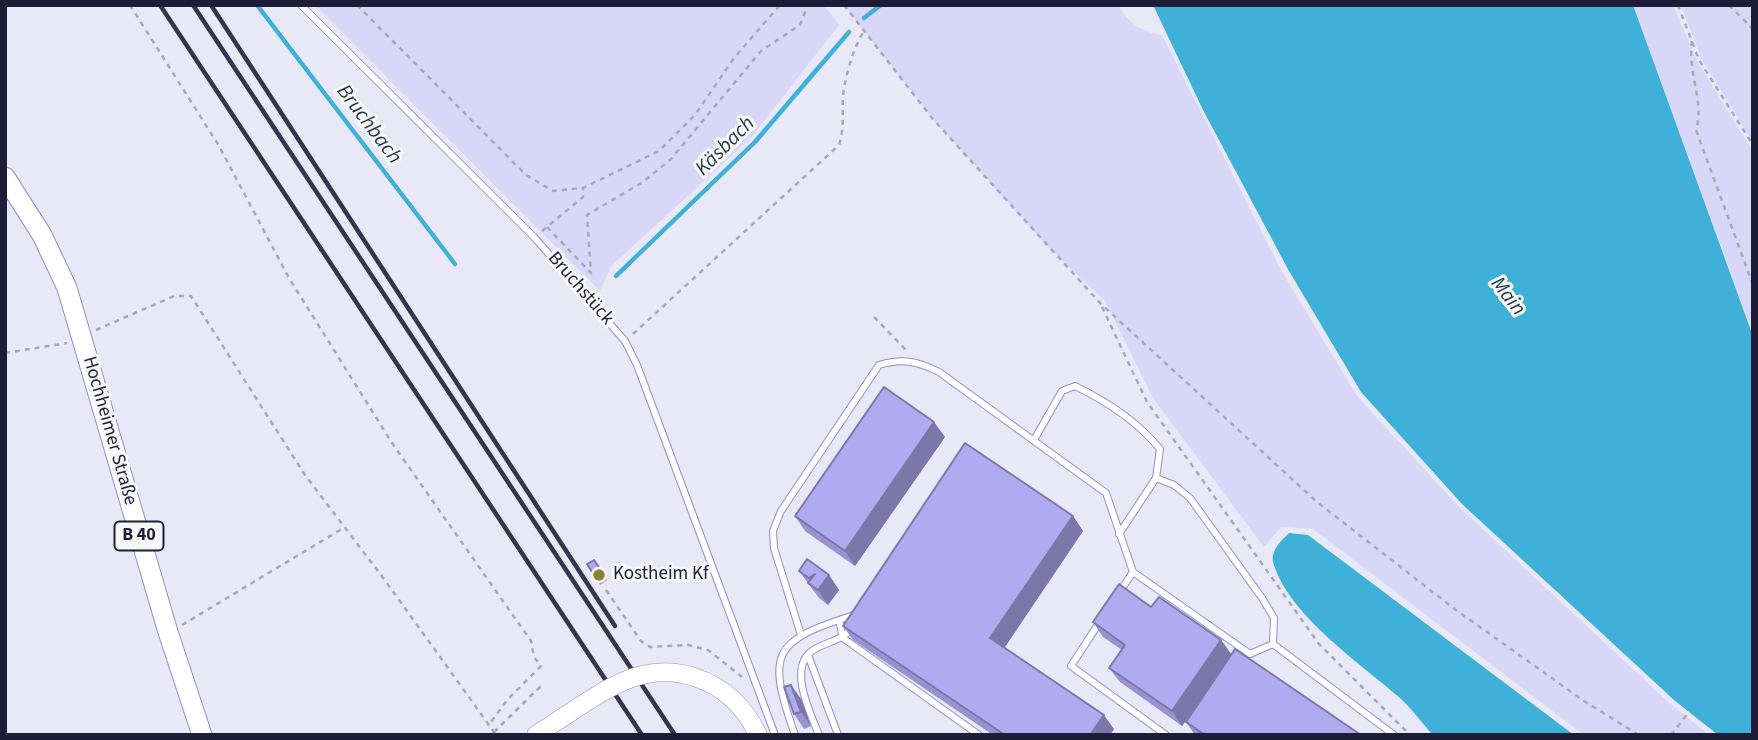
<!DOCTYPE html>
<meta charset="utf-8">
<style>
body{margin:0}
#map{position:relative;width:1758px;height:740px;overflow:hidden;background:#e8e8f7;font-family:"Source Sans 3",sans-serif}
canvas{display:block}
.frame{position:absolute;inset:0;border:7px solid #1e1c36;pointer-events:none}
</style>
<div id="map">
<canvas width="1758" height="740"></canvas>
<div class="frame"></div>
</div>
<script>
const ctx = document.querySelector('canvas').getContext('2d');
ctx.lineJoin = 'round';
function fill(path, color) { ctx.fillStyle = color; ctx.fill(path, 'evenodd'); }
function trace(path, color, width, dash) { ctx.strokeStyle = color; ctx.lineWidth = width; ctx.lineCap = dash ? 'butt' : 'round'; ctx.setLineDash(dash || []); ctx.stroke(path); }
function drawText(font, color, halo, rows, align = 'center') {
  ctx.font = font + ' "Source Sans 3",sans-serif'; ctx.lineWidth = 6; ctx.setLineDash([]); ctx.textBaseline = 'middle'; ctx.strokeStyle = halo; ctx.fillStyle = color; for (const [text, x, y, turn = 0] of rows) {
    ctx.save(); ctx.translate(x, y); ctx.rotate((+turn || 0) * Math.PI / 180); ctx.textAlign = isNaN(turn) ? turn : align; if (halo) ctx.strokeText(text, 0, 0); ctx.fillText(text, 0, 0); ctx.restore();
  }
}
const green = new Path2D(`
 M315,5h509l15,20 -89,114 -139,127 -11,25z
 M844,5h275c9,19 23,27 43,30l120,237 75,124 102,111 208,194 42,34h-125l-271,-206 -32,-2 -17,20 -111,-149 -48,-97 -55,-52 -118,-131z
 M1633,5h40l25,58 55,89v181z
 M1681,5h72v137l-52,-84z`);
const water = new Path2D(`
 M1153,5h480l120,331v399h-35l-44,-35 -212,-196 -101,-112 -72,-121 -86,-161z
 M1289,533l19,2 266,200h-141c-11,-12 -21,-26 -33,-37 -39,-34 -110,-82 -126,-133 -5,-13 6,-23 15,-32z`);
const stream = new Path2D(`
 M257,5l198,259
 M864,18l17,-13
 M616,276l139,-134 94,-110`);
const path = new Path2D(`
 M130,5l89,141 70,132 103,165 139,198 3,16 7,9 -33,33 -20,27
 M357,5l169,170 27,16 30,-3 76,-37 36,-36 39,-57 46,-53
 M844,5l88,113 169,186 216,198 139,108 128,91 55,34
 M1678,5l21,55 54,85
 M1729,5l24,24
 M1692,41c-5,32 13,61 4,89l57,155
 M547,227l44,46 -4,-58 56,-33 28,-23 90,-108 39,-26 8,-20
 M542,231l41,-34v-9
 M1102,307l45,95 172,242 91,91
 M874,317l34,35
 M96,330l78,-34h17l114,179 79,104 110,153 -3,3
 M633,334l206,-189c7,-21 1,-41 6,-62 4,-18 9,-36 19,-52
 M5,353l62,-10
 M606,590l35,51 9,6 38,-2 20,5 34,27
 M182,625l163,-98
 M494,732l49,-48
 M1671,735l18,-23`);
const lane = new Path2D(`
 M301,5l233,232 91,104 12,24 138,370
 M1034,440l28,-49 13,-5c31,15 63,36 85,63l-4,29 -37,56
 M1156,478l18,7 16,13 72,100 12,20 -1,26 121,91
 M1133,572l117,82 23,-10
 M839,620l4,18 136,97
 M1099,623l-28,43 95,69
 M801,635l-27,-87 -1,-17 8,-20 98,-146c23,-7 38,-4 60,7l167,121 27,79 -14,21
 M808,655l30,80
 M795,735c-29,-82 -23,-94 59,-120
 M819,735c-9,-23 -33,-70 -4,-86 14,-8 26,-8 37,-21`);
const secondary = new Path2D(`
 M694,677c29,9 51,30 64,58
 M536,735l38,-25`);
const primary = new Path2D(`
 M5,177l37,58 25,53 101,344 34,103`);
const rail = new Path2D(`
 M160,5l482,730
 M193,5l482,730
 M211,5l404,621`);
const secondaryBridge = new Path2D(`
 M574,710c38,-25 73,-48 120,-33`);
const wall = new Path2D(`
 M945,437l-90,129 -50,-35 -10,-15z
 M1073,516l10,15 -79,117 110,81 -4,6h-117l-140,-95 -10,-14z
 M594,560l13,20 -7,5 -13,-21z
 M799,571l30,4 10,15 -11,15 -9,-7z
 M1151,607l70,33 10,15 130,80h-166l-9,-13 8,-12 -12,16 -62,-44 -11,-14 13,-18 -19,-13 -10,-15z
 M791,685l10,14 10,27 -7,3 -10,-15z`);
const shadedWall = new Path2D(`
 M934,422l11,15 -90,129 -10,-15z
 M1073,516l10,15 -82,122 -11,-15z
 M829,575l10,15 -11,15 -10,-15z
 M1221,640l11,15 -50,71 -10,-15z
 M791,685l10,14 10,27 -10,-14z
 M1104,715l10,14 -4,6h-20z`);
const building = new Path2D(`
 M884,387l50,35 -89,129 -50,-35z
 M965,443l108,73 -83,122 114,77 -14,20h-85l-162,-109z
 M807,559l22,16 -11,15 -10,-7 7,-9 -6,4 -10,-7z
 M594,560l10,15 -7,5 -10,-16z
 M1119,584l32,23 8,-10 62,43 -49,71 -63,-43 16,-23 -32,-23z
 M1235,649l126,86h-156l-19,-13z
 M791,685l10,27 -7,2 -10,-27z`);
const markers = [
 [599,575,7,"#89842c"]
];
const shields = [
 [139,536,49]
];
const shieldNames = [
 ["B 40",139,536]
];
const streetNames = [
 ["Bruchstück",580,289,49],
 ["Hochheimer Straße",109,431,74]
];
const poiNames = [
 ["Kostheim Kf",613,575]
];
const waterNames = [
 ["Bruchbach",368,125,53],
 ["Käsbach",726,147,-45],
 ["Main",1507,297,52]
];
fill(green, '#d8d7f7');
fill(water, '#3fb0d8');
trace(stream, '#3fb0d8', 4.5);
trace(lane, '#908dd0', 8);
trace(secondary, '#908dd0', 19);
trace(primary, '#908dd0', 21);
trace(path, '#a9a8bb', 2.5, [5, 5]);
trace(lane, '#fff', 6);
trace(secondary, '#fff', 18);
trace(primary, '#fff', 19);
trace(rail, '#36354d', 4.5);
trace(secondaryBridge, '#908dd0', 19, []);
trace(secondaryBridge, '#fff', 18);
fill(wall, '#9693ce');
fill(shadedWall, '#7a78a8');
fill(building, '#aeabf0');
trace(building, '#7a78a8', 2);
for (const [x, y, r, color] of markers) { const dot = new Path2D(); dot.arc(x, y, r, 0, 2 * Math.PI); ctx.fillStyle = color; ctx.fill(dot); trace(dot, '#f7f7f7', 2.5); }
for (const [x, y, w] of shields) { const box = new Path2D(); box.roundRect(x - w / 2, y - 14.5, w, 29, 5); ctx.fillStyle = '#f7f7f7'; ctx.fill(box); trace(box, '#1e1c36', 2); }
drawText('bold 18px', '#1e1c36', null, shieldNames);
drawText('19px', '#1e1c36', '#f7f7f7', streetNames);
drawText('19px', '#1e1c36', '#f7f7f7', poiNames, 'left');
drawText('italic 21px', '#1f3741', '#f7f7f7', waterNames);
</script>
